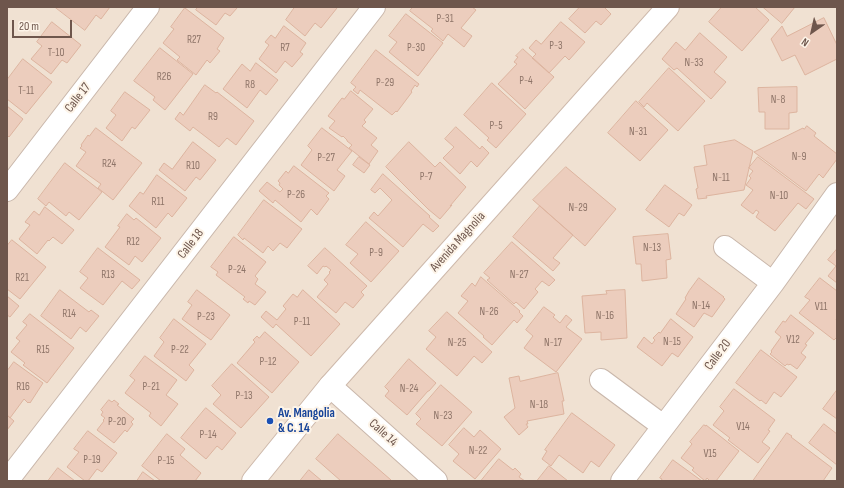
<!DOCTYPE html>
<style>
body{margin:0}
#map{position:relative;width:844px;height:488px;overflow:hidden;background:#f9efe3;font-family:"Sofia Sans Condensed",sans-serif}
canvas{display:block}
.frame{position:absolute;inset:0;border:8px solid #6e564c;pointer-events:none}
.north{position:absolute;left:792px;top:12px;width:40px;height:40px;-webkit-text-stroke:3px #fdf4e8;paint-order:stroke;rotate:214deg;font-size:11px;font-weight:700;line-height:16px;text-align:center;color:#6e564c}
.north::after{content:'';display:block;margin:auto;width:14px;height:18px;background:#6e564c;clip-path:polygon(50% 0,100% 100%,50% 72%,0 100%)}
.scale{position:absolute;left:12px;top:20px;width:60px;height:18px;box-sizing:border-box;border:2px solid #6e564c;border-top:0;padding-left:5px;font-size:12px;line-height:14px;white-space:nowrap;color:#6e564c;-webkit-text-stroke:3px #fdf4e8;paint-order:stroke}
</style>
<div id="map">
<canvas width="844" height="488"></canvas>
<div class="frame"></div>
<div class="north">N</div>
<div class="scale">20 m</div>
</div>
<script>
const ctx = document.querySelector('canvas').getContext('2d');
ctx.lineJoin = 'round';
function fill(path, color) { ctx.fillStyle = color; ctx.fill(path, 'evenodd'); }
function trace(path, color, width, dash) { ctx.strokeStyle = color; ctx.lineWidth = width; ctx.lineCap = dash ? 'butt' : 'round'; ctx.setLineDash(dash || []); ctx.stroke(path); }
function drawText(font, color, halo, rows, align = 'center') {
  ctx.font = font + ' "Sofia Sans Condensed",sans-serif'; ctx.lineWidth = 4; ctx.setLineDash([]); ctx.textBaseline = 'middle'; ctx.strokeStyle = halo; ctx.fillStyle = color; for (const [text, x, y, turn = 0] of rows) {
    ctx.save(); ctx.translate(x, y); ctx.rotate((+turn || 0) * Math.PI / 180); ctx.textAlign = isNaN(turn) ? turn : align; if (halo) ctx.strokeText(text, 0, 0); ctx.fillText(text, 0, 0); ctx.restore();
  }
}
const residential = new Path2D(`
 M7,7h830v474h-830z`);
const building = new Path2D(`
 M55,7h55l-9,12 -5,-4 -11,15z
 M198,7h38l1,1 -7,8 -5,-3 -9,12 -20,-15z
 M295,7h41l1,1 -16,20 -6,-5 -10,13 -19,-16z
 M413,7h59l4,3 -15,18 11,8 -8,11 -16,-13 -5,7 -12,-10 2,-2 -23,-18z
 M580,7h24l7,7 -10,11 -5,-4 -11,12 -16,-14z
 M722,7h33l14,13 -27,31 -33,-29z
 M763,7h32l-13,16z
 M185,8l39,30 -7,11 3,2 -10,12 -3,-3 -11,15 -19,-15 3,-3 -17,-14 11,-14 -3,-2z
 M406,14l37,29 -25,33 -29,-24 8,-10 -8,-6z
 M824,18l13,27v14l-32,16 -10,-20 -13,6 -11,-22 11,-13 5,10z
 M52,22l29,23 -14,18 -5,-3 -11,14 -20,-15 11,-13 -5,-4z
 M561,22l24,20 -16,18 -4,-4 -16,17 -17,-15 4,-4 -7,-6 7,-8 5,4z
 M284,26l22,17 -6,9 3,2 -11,13 -7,-6 -9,12 -17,-14 10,-14 -4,-3 6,-7 4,3z
 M700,33l27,24 -13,15 12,10 -15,17 -34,-31 -3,2 -12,-11 14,-17 9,8z
 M160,48l33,26 -28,36 -12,-10 2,-3 -21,-16z
 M523,49l31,28 -29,32 -27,-25 19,-20 -3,-2 4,-5 -2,-1z
 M376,50l43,34 -2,3 -2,-2 -4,6 1,1 -15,20 -1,-1 -4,4 -32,-25 -2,4 -5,-4 3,-3 -5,-4z
 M23,59l29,23 -26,32 -19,-15v-19z
 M256,63l22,17 -12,15 -6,-5 -13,18 -24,-19 19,-25 8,7z
 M669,68l36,33 -27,30 -31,-28 -3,4 -5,-5z
 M492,83l34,31 -30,34 -9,-8 2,-2 -25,-23z
 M205,85l11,8 1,-1 37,29 -18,24 -9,-7 -8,9 -26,-20 -3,4 -15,-12 5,-7 3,3z
 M797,87v25l-8,1v16h-24v-17h-6l-1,-24z
 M351,91l22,18 -9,11 2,2 -4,4 15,12 -6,7 7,6 -9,13 -20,-16 3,-3 -5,-4v-1l-4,-4 -1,1 -13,-9 6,-7 -7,-5 14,-18 2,1z
 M125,92l25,18 -15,19 -3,-2 -10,14 -16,-13 10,-13 -5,-4z
 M636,101l32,29 -28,31 -32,-28z
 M7,106l16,13 -14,18 -2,-2z
 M807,126l9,7 -2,3 23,18v5l-14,19 -4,-4 -13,17 -52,-39 49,-24 1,1z
 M456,127l24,22 2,-3 7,7 -12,14 -6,-6 -11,13 -17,-16 11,-11 -9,-8z
 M96,128l46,35 -29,37 -15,-12 3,-4 -25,-18 10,-14 -6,-4 2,-2 -1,-1 7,-10 1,1z
 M322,128l30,23 -15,19 8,6 -11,15 -33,-26 11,-15 -4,-4z
 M735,140l18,11 -9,39 -38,6 1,2 -9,1 -2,-10 2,-1 -4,-21 13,-2 -3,-19z
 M193,142l23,18 -16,20 -4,-3 -11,14 -26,-21 5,-7 8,6z
 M409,142l26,25 5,-5 26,25 -16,19 2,-1 -12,14 -12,-10 -42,-42z
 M359,157l11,8 -6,8 -11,-8z
 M758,157l56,42 -8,10 -8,-6 -23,28 -19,-14 3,-5 -3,-2 -3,4 -12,-9 12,-15 -7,-5 5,-7 -2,-2 4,-5 -4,-3z
 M65,163l37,29 -23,28 -10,-8 -3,4 -17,-14 -3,4 -8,-7z
 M294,166l35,27 -3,3 3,3 -12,16 -6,-6 -10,13 -26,-22 -2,3 -14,-12 8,-9 13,10 3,-3 -4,-4 1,-2 -2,-2 8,-10 2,2z
 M566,167l50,42 -31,37 -52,-46z
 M383,174l47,42 -1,1 10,9 -6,6 -10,-8 -20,23 -34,-29 5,-6 4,4 14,-16 -12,-12 -5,5 -4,-3z
 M157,175l30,23 -15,19 -4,-4 -12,15 -27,-22 11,-14 3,2z
 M665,185l27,20 -8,11 -5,-3 -10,14 -23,-17z
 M264,200l38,29 -15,19 -7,-5 -7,8 -5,-5 -5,7 -19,-15 -1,2 -5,-5z
 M540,206l33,29 -20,23 7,5 -7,8 -40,-34z
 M45,207l29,23 -12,14 -9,-7 -4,4 -1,-1 -11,14 -18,-15 11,-14 -5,-3 9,-11 5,4z
 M127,214l7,6 2,-2 25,20 -19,24 -7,-6 -6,9 -24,-18 15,-20 -2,-1z
 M366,222l33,29 -28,31 -21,-19 8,-9 -12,-9z
 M668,234l3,25 -5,1 1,18 -25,3 -1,-17h-5l-3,-27z
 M234,237l32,25 -11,14 3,3 -3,5 11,8 -11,13 -6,-4 -1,2 -5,-4 2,-2 -29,-22 2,-3 -7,-5z
 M12,240l34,27 -26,32 -13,-10v-43z
 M512,242l43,38 -6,6 -7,-5 -7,8 3,3 -14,17 -8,-7 -2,2 -27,-24 3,-2 -6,-5z
 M98,248l42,32 -8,9 -10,-8 -19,24 -23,-17 8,-10 -8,-6z
 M325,248l42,38 -6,6 3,3 -11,13 -8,-6 -9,11 -19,-16 11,-13 -4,-4 6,-7 -1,-1 2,-2 -5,-4 -1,1 -2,-1 -6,8 -9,-8z
 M837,249v34l-9,-7 8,-10 -8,-6z
 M481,277l39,34 -1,1 4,4 -6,7 -3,-3 -22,25 -9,-8 1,-1 -26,-23 10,-12 -7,-5 11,-13 3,3z
 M699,278l25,19h-1l2,2 -13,18 -8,-4 -10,14 -18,-13 10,-15 -1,-1 4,-7z
 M820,278l17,13v27l-1,2 1,1v16l-3,3 -35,-27 11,-13 -5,-3z
 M60,290l29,22 2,-2 8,6 -13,16 -6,-5 -9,12 -30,-23z
 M197,290l33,25 -19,25 -29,-21 10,-14 -4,-3z
 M303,290l37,34 -29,32 -35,-32 -3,4 -12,-11 5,-6 11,9 9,-11 -3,-3 10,-12 4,3z
 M625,290l2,48 -26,2v-8l-16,1 -3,-37 25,-2 -1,-3z
 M7,296l12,10 -9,11 -3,-2z
 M544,307l11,8 -2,2 7,6 6,-8 6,5 -6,7 16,12 -26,33 -32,-24 9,-12 -7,-6z
 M447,312l45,40 -10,11 -8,-7 -17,20 -31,-27 10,-12 -7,-6z
 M30,314l44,34 -27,35 -24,-18 2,-2 -14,-11 9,-11 -4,-3 11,-13 -4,-3z
 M791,315l23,18 -9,11 2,1 -6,8 5,4 -9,12 -7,-5 -1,1 -2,-1 -2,2 -15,-12 2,-2 -1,-1 10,-14 -6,-5 8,-11 2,1z
 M174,319l32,25 -17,21 5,5 -8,11 -32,-25 10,-14 -4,-4z
 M671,319l22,18 -15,20 -6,-4 -10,13 -25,-19 7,-10 8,7 3,-4 -2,-2 6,-6 1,1z
 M265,332l34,30 -27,31 -35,-30 18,-21 -2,-2 4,-4 2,2z
 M761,350l36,27 -16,20 -7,-5 -8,12 -5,-4 -1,1 -24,-18z
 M145,356l32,24 -11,15 12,9 -17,22 -12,-10 2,-3 -26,-20 10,-13 -5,-4z
 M409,359l27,24 -7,8h-1l-21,24 -22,-19 4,-5 -4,-4z
 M14,362l29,21 -13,20 -1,-1 -1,1 -4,-4 -14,19 -3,-3v-47l1,1z
 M232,364l37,33 -28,31 -28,-24 8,-9 -9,-9z
 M558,373l6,28h-2l2,13 -37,7 1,3h-2l2,3 -9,8 -15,-18 11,-9 -6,-30 10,-2 1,5z
 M441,385l31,27 -30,34 -26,-22 5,-5 -5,-5z
 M734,389l41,31 -7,10 2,1 -8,11 8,6 -12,15 -30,-23 2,-2 -17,-13 11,-14 -4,-4z
 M837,390v29l-14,-10z
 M109,400l3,2 2,-2 5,4 -2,1 17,14 -3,3 2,2 -6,8 -2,-2 -11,13 -17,-13 7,-9 -1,-1 2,-2 -4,-3 2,-3 -2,-2z
 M206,408l30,25 -14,17 -5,-4 -11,13 -25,-21z
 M572,413l43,32 -16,22 -8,-6 -8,12 -24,-18 -8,11 -9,-7 5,-8 -2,-1z
 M7,415l7,6 -7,9z
 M824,424l13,10v31l-28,-22z
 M704,425l2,1v-1l33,26 -23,30h-6l-3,-3 -2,3 -13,-11 2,-2 -13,-10 11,-14 -2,-2z
 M464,428l10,9 6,-7 21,19 -26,30 -22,-18 6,-7 -10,-9z
 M88,431l29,22 -15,19 -5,-3 -9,12h-3l-18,-14 12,-15 -5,-3z
 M787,433l5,3 -1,1 41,31 -9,13h-70z
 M167,434l18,15 -5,6 21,18 -6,8h-34l-19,-15z
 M338,434l53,46v1h-50l-25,-22z
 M499,459l14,11 2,-2 6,6 -2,3 6,4h-44z
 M673,460l29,21h-41l1,-2 -2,-1z
 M549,466l19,15h-31z
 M58,468l17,13h-27z
 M309,470l13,11h-22z
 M143,472l12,9h-18z`);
const street = new Path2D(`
 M7,190l141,-183
 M725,247l48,36
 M601,380l62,46
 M330,386l106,95
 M7,481l367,-474
 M622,481l151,-198 64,-89`);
const secondary = new Path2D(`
 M253,481l77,-95 338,-379`);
const markers = [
 [270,421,4,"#1a4fb4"]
];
const numberNames = [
 ["P-31",445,19],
 ["R27",194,40],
 ["P-3",556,46],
 ["R7",285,48],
 ["P-30",416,48],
 ["T-10",56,53],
 ["N-33",694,63],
 ["R26",164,77],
 ["P-4",526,81],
 ["P-29",385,83],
 ["R8",250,85],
 ["T-11",26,91],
 ["N-8",778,100],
 ["R9",213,117],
 ["P-5",496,126],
 ["N-31",638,132],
 ["N-9",799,157],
 ["P-27",326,158],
 ["R24",109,164],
 ["R10",193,166],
 ["P-7",426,177],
 ["N-11",721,178],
 ["P-26",296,195],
 ["N-10",779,196],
 ["R11",158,202],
 ["N-29",578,208],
 ["R12",133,242],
 ["N-13",652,248],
 ["P-9",376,253],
 ["P-24",237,270],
 ["R13",108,275],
 ["N-27",519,275],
 ["R21",22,278],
 ["N-14",701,306],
 ["V11",821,307],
 ["N-26",489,312],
 ["R14",69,314],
 ["N-16",605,316],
 ["P-23",206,317],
 ["P-11",302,322],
 ["V12",793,340],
 ["N-15",672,342],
 ["N-25",457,343],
 ["N-17",553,343],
 ["R15",43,350],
 ["P-22",180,350],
 ["P-12",268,362],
 ["R16",23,387],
 ["P-21",151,387],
 ["N-24",409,389],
 ["P-13",244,396],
 ["N-18",539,405],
 ["N-23",443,416],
 ["P-20",117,422],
 ["V14",743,427],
 ["P-14",208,435],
 ["N-22",478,451],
 ["V15",710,454],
 ["P-19",92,460],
 ["P-15",166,461]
];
const streetNames = [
 ["Calle 17",78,98,-52],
 ["Avenida Magnolia",458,242,-48],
 ["Calle 18",191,244,-52],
 ["Calle 20",718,355,-53],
 ["Calle 14",383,433,42]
];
const transitNames = [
 ["Av. Mangolia",278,414],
 ["& C. 14",278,429]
];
fill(residential, '#f0e1d2');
fill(building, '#eccdbd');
trace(building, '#ddb49f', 1);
trace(street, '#c9b7ab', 24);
trace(secondary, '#ceb9ab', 24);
trace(street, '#fff', 22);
trace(secondary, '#fff', 22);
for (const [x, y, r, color] of markers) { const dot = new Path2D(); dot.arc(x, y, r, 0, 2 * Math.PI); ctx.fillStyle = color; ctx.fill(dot); trace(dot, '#fdf4e8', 1.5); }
drawText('11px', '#8e7468', null, numberNames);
drawText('13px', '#6e564c', '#fdf4e8', streetNames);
drawText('bold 13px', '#164399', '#fdf4e8', transitNames, 'left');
</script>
